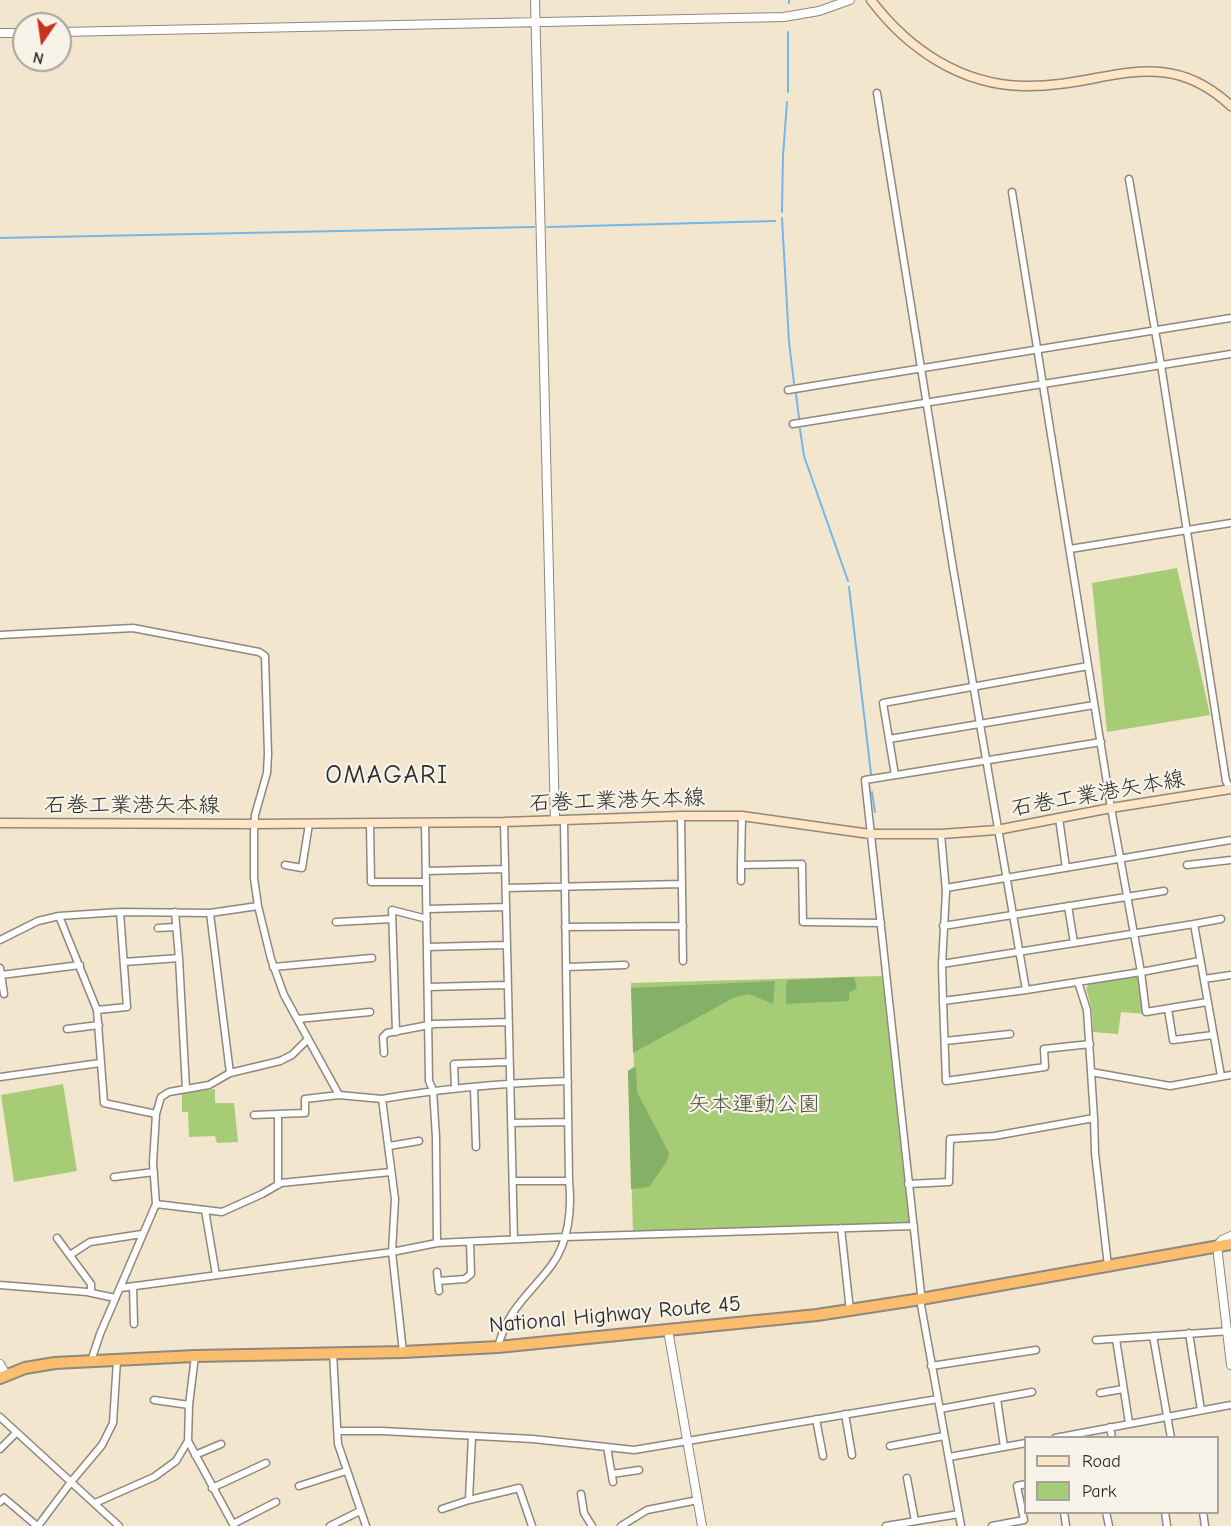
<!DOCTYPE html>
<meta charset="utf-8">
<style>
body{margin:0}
#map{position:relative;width:1231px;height:1526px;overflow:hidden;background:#f3e6ce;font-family:"Comic Neue",sans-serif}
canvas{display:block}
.legend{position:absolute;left:1024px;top:1436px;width:195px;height:78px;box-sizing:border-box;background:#f7f3e8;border:2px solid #a5a39c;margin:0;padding:8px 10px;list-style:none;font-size:18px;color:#2b2b2b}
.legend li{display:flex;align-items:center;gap:12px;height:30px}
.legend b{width:30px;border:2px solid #a5a39c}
.north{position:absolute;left:12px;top:12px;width:60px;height:60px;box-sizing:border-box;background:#f7f3e8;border:2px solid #a5a39c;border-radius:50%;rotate:193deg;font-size:16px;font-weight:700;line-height:24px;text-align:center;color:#2b2b2b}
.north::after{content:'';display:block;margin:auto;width:21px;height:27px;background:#c8321e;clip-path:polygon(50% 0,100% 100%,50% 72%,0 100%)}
</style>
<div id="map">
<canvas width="1231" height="1526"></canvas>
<ul class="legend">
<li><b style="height:8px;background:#fde5c5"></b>Road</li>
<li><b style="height:16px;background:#a6cc76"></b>Park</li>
</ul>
<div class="north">N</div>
</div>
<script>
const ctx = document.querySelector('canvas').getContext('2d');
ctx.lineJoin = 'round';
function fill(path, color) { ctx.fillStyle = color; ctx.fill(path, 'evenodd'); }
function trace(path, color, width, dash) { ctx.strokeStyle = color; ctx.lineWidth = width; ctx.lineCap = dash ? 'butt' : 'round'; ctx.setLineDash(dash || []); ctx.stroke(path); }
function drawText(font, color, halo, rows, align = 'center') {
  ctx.font = font + ' "Comic Neue","Klee One",sans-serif'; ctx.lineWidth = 4.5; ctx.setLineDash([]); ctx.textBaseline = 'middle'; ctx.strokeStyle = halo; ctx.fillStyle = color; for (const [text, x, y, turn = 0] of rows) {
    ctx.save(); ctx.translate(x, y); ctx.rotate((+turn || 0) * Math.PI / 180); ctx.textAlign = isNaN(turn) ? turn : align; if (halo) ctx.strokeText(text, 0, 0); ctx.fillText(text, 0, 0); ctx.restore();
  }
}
const green = new Path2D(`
 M1177,568l33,147 -103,17 -15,-149z
 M882,976l27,246 -117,7 -159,2 -5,-160 6,-5 -3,-83z
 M1135,976l3,2 7,36 -24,-2 -3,22 -25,-2 -1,-22 -6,-22 3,-4z
 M63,1084l14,87 -63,11 -13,-87z
 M215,1089v14h19l4,39 -21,1 -2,-7 -26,1 -1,-25h-6v-19z`);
const forest = new Path2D(`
 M854,977l3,11 -8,5v8l-63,3v-20l2,-4z
 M775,981l-2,23 -24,-10 -14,3 -102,56 -2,-65z
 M636,1067l1,25 32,61 -2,8 -18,26 -18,2 -3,-118z`);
const stream = new Path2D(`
 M789,3v-3
 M788,92v-60
 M782,212l1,-56 4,-54
 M782,218l7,124 5,41
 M547,227l228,-6
 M0,238l534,-11
 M796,394l3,24
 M800,429l4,27 44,125
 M849,587l22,187
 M872,792l3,20`);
const minor = new Path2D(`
 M877,93l76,475 73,422 115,-18 -30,-164 -99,-616
 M1129,179l32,186 65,416 5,9
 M788,390l443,-72
 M793,424l438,-70
 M1070,549l161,-26
 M0,635l133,-7 126,24 6,4 3,98 -1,19 -12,42 -1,17v46l4,28 13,53 13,36 55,100 43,4 13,100 -3,53 11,100
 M889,739l205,-34
 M895,775l-12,-72 205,-37
 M681,816l2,145
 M742,816l-1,49 61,-1 1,58 78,1
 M1059,818l7,50
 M504,822l10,417
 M370,823l1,59h55
 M425,823l4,258 4,9 3,47 1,106
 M941,834l5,58 -4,72 252,-40 27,152
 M285,865l17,3 7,-44
 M1187,865l44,-5
 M426,871l79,-2
 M741,881v-16
 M506,888l176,-4
 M946,888l285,-48
 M1068,906l6,37
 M427,909l79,-2
 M175,912l4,46 7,131
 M210,913l20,160
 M59,916l38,94 7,93 52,11
 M336,922l56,-3
 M1194,924l27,-5
 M943,926l221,-35
 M565,927l118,-1
 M158,928l18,-1
 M0,940l38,-19 21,-5 61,-4 90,1 48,-7
 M427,947l79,-2
 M1200,961l-59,11 5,40 61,-10
 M124,962l55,-4
 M942,964l1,37 83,-11
 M273,967l99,-9
 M566,967l59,-2
 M0,968l1,7 79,-10
 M1,975l3,19
 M1204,979l27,-4
 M1078,982l9,28 7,108 1,35 13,113
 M428,987l78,-2
 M943,1001l3,80 99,-14 -1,-18 46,-5
 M1168,1009l5,31 40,-5
 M97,1010l30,-3 -7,-95
 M298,1019l72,-7
 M67,1029l32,-4
 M396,1032l-4,-122 35,9
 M945,1041l65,-7
 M384,1053l-1,-16 4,-4 47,-9 74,-2
 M1091,1072l79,14 61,-11
 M0,1077l100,-14
 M474,1087l2,60
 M455,1088l-1,-24 55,-2
 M382,1099c62,-11 123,-16 186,-18
 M254,1115l24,-1
 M511,1123l57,-1
 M389,1146l30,-5
 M114,1177l40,-5
 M513,1181h56
 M908,1184l41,-2 1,-43 44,-3 100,-18
 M278,1185v-71l27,-1v-14l34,-4
 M156,1204l66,8 40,-18 19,-11 110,-11
 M205,1210l11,65
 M841,1228l9,83
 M57,1238l34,46v9
 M70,1255l20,-13 52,-8
 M437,1272l2,19
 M438,1281l27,-2 6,-5 -1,-32
 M0,1285l87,7 28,6
 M133,1286l1,38
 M120,1288l272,-36 45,-9 127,-6 350,-11
 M1189,1333l12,77
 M1153,1336l18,102
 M1116,1339l13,84
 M1096,1340l135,-9
 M498,1347c10,-39 31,-52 53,-81 18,-24 21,-57 18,-85l-5,-361
 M333,1353l5,91 28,82
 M195,1356l-6,49 -1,36 46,85
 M91,1361l9,-27 56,-130 -3,-41 3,-49 5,-17 8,-5 40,-7 21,-12 50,-12 12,-6 15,-15
 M931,1366l105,-16
 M1100,1393l23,-4
 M997,1399l7,48
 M154,1400l35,5
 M940,1409l92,-17
 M845,1414l7,41
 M0,1417l119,109
 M816,1419l7,37
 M1110,1427l2,11
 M338,1431h44l151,8 101,11 304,-51
 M1055,1438l176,-33
 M890,1446l54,-10
 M607,1447l6,35
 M0,1449l16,-16
 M195,1455l26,-11
 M949,1457l77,-14
 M612,1474l27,-4
 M907,1478l8,43
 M299,1486l47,-15
 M212,1488l54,-25
 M581,1494l3,19 8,13
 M469,1500l3,-64
 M0,1502l4,-4 33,28
 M95,1503l59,-26 22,-16 12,-20
 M442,1509l27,-9 50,-12 13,38
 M1064,1512l2,14
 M1106,1512l3,14
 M1165,1512l2,14
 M1203,1512l2,14
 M233,1524l43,-22
 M38,1526l33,-44 31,-37 11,-22 4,-63
 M330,1526l30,-15
 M621,1526l26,-16 51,-10
 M886,1526l73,-12
 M961,1526l-40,-221v-11l-56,-514 236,-38
 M992,1526l32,-6 -7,-34 9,-2`);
const tertiary = new Path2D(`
 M535,0l20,820
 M60,32l724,-15 35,-6 31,-11
 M0,33h24
 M1231,1236l-9,4 -5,6 14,119
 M668,1330l34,196
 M0,1364l6,11`);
const secondary = new Path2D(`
 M871,0c37,49 90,85 153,86 80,2 138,-45 207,20
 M0,823l254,1 250,-2 177,-6h61l128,18h71l56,-4 114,-22 120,-19`);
const trunk = new Path2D(`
 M0,1378l25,-10 30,-5 140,-7 208,-4 95,-5 319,-32 104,-16 310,-55`);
const streetNames = [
 ["石巻工業港矢本線",1098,794,-10],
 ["石巻工業港矢本線",617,801,-2],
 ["石巻工業港矢本線",132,806],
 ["National Highway Route 45",615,1315,-5]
];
const parkNames = [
 ["矢本運動公園",754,1105]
];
const quarterNames = [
 ["OMAGARI",387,776]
];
fill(green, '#a6cc76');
fill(forest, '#84b067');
trace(stream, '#73b7e9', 2);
trace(minor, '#8f887c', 9);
trace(tertiary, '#8f887c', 10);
trace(secondary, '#8f887c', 11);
trace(trunk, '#8f887c', 14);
trace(minor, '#fff', 6);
trace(tertiary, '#fff', 8);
trace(secondary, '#fde5c5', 8);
trace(trunk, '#fabe6e', 10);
drawText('22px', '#2b2b2b', '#f7f3e8', streetNames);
drawText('22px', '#4a533e', '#f7f3e8', parkNames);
ctx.letterSpacing = '1.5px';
drawText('26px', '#2b2b2b', '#f7f3e8', quarterNames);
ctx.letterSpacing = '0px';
</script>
